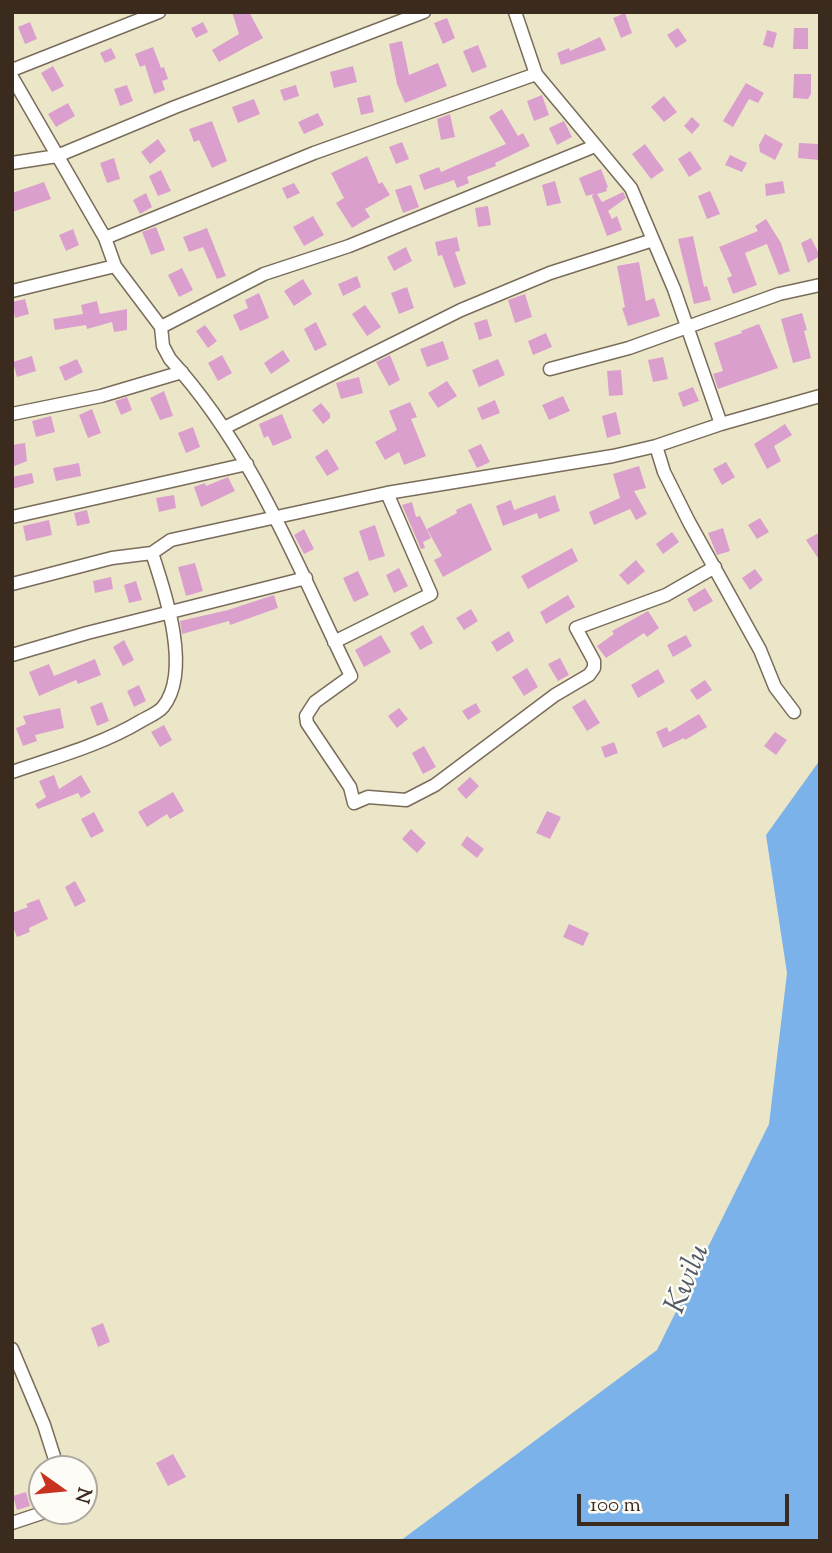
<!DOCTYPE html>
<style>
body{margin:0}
#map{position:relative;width:832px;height:1553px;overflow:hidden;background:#ece6c8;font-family:"Sorts Mill Goudy",serif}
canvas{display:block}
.frame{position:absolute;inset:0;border:14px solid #3b2a1e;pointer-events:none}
.north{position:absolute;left:28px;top:1455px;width:70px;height:70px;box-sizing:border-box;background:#fdfcf7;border:2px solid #afa8a0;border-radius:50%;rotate:105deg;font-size:19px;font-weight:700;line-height:28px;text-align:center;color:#3b2a1e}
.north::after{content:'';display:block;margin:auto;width:24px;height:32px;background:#c8321e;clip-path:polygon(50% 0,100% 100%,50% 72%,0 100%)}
.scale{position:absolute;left:577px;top:1494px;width:212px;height:32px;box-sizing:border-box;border:4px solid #3b2a1e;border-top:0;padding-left:9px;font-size:21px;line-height:24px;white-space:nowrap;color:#3b2a1e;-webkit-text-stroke:5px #fdfcf7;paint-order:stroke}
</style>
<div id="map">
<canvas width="832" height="1553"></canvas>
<div class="frame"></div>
<div class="north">N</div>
<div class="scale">100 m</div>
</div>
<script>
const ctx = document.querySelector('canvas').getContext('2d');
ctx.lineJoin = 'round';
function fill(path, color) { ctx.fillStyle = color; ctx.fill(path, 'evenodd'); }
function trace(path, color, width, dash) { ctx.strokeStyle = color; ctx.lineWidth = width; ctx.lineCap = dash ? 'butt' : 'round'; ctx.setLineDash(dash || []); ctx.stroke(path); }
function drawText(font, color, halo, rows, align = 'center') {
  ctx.font = font + ' "Sorts Mill Goudy",serif'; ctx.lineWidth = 5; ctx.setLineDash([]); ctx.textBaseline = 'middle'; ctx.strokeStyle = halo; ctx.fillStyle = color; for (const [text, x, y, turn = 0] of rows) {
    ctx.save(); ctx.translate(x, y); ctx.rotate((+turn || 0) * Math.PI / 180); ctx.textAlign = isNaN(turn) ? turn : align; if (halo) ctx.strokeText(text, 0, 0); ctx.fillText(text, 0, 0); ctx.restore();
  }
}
const water = new Path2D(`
 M820,760v781h-420l257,-191 112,-226 18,-151 -21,-138z`);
const building = new Path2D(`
 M232,12h17l14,26 -44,24 -7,-12 27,-16z
 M625,13l7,20 -11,5 -8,-20z
 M447,18l8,20 -12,6 -9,-21z
 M30,22l7,17 -12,5 -7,-17z
 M203,22l5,10 -12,6 -5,-10z
 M678,28l9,13 -11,7 -9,-13z
 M794,28h14v21h-15z
 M767,30l10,3 -4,15 -10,-3z
 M600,37l6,13 -45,15 -4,-12 12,-5 1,3z
 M402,41l7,34 29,-12 9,23 -42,17 -8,-19 -8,-40z
 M478,45l9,22 -15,6 -9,-22z
 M153,47l8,21 3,-1 4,12 -6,2 3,9 -11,4 -9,-29 -5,2 -5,-13z
 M111,48l5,10 -11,5 -5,-10z
 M53,66l11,20 -12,6 -11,-19z
 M353,66l4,16 -23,6 -4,-16z
 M794,74h17v20l-3,5 -15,-1z
 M746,83l18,10 -6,10 -9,-4 -16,28 -10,-6z
 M127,85l6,16 -13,5 -6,-17z
 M296,85l3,11 -15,5 -4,-11z
 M370,95l4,17 -13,3 -4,-17z
 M542,95l7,20 -15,6 -7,-20z
 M664,96l13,16 -13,10 -13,-15z
 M254,99l6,15 -22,9 -6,-16z
 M68,103l7,13 -19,11 -8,-13z
 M502,109l16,27 5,-3 7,13 -35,17 1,3 -29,11 2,6 -12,5 -3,-8 -30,10 -5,-15 20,-8 2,5 65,-28 -17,-27z
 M318,113l6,12 -20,9 -6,-12z
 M450,114l5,23 -14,3 -4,-21z
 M692,117l8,8 -8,9 -8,-8z
 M212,121l15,40 -15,7 -13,-28 -5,2 -5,-13z
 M564,121l8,16 -15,8 -8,-17z
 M765,134l18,10 -8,16 -15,-8 -1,-7z
 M158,139l8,12 -16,13 -9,-12z
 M402,142l7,17 -13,5 -7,-17z
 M799,143l21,1 -1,16 -21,-2z
 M645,144l19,26 -13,9 -19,-25z
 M690,151l12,18 -13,8 -11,-18z
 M730,155l17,8 -5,9 -17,-7z
 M367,156l12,28 3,-2 8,13 -25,14 5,8 -18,11 -16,-25 8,-5 -13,-25z
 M114,158l6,21 -13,4 -7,-20z
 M601,169l7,18 -2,1 1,3 -10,3 5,8 21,-10 3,6 -18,13 4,8 5,-3 5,14 -15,6 -15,-40 2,-2 -8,2 -7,-18z
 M161,170l10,21 -13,5 -9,-20z
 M555,181l6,22 -14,3 -5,-21z
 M783,181l2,12 -19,3 -1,-12z
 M44,182l7,17 -39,13v-19z
 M294,183l6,10 -13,6 -5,-11z
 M411,185l8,22 -16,6 -8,-23z
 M710,191l10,23 -13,5 -9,-23z
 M146,193l6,14 -12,7 -7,-14z
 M488,206l3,19 -13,2 -3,-19z
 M313,216l11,19 -20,11 -11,-19z
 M766,219l15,24 9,28 -11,4 -12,-31 -22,9 12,32 -24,9 -6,-16 5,-2 -13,-29 39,-16 -3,-5z
 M156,227l9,23 -14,5 -9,-23z
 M207,228l19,48 -9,3 -14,-32 -14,5 -6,-15z
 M73,229l6,16 -13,6 -7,-16z
 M693,236l11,51 3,-1 4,14 -17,4 -16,-65z
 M457,237l3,14 -5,1 11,32 -12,4 -12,-33 -4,1 -3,-14z
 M811,238l9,18 -12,7 -7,-20z
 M406,247l6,14 -18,10 -7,-14z
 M639,262l7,39 8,-3 6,18 -32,10 -6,-18 3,-1 -8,-41z
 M182,268l11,22 -14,7 -11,-22z
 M357,276l4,11 -18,9 -5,-12z
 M303,279l9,15 -18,12 -10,-15z
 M407,287l7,21 -15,6 -8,-21z
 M259,293l10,25 -29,13 -7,-16 15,-7 -3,-8z
 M525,294l7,23 -17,6 -7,-23z
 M25,299l4,15 -14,4 -3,-16z
 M97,301l3,13 27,-5v21l-13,2 -2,-10 -25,7 -1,-4 -31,5 -2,-11 30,-5 -2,-9z
 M365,305l16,22 -14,9 -15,-22z
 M802,313l5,17 -3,1 7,27 -18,5 -12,-44z
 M487,319l5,17 -13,4 -5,-17z
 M316,322l11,23 -12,6 -11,-22z
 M759,324l19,44 -60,21 -5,-15 10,-3 -9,-28 28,-10 -1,-2z
 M205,325l12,16 -9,7 -12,-17z
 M546,333l6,14 -19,8 -5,-14z
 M443,341l6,18 -22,8 -7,-18z
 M283,350l7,11 -19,13 -7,-11z
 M222,355l10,18 -14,8 -10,-18z
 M390,355l10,25 -11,6 -13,-24z
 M32,356l4,15 -19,6 -4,-15z
 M663,357l5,22 -15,3 -5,-22z
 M77,359l6,13 -18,9 -6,-14z
 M498,359l7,16 -26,12 -7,-17z
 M621,370l2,25 -14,1 -2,-25z
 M359,377l4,16 -22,6 -5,-16z
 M447,381l10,15 -19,12 -10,-15z
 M693,387l6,14 -16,6 -5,-14z
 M164,391l9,25 -13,4 -10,-22z
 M563,396l7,15 -21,9 -7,-15z
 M127,397l5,13 -11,5 -6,-14z
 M495,400l5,13 -18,7 -5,-12z
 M410,402l7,15 -6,2 15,37 -22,9 -5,-13 -14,8 -10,-18 22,-12 -8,-19z
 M321,403l9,11v4l-7,6 -11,-14z
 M92,409l9,24 -13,5 -9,-23z
 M616,412l5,22 -14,4 -5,-22z
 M282,414l10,24 -19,8 -5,-10 -4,2 -5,-14z
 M51,416l4,16 -19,5 -4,-16z
 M785,424l7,11 -18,11 7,15 -14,8 -13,-25z
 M193,427l7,20 -14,6 -8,-20z
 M25,443l2,18 -15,6v-22z
 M481,444l9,18 -13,6 -9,-18z
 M327,449l12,20 -12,7 -12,-19z
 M726,462l9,15 -13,8 -9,-16z
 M79,463l2,13 -25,5 -3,-13z
 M639,466l7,22 -12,3 13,23 -11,6 -6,-11 -36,16 -5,-13 31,-14 -7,-24z
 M32,473l2,10 -22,6v-12z
 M228,477l7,14 -34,16 -7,-20 11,-4 1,3z
 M174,495l2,13 -17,4 -3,-14z
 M555,495l5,16 -21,8 -2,-6 -34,13 -7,-20 15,-6 3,10z
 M412,502l4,15 4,-1 11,22 -8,4 2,6 -4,1 -19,-44z
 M471,503l21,47 -49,27 -9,-17 8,-4 -15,-27 30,-16 -1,-3z
 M87,510l3,13 -13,3 -3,-13z
 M760,518l9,14 -12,7 -9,-14z
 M49,520l3,15 -26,6 -3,-15z
 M375,525l10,31 -16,5 -10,-30z
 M723,528l7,23 -13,4 -9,-22z
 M304,529l10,20 -10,5 -10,-19z
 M672,532l7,10 -16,12 -7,-10z
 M820,532v29l-14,-21z
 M572,548l6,13 -50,28 -7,-13z
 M636,560l9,11 -17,14 -9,-10z
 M195,563l8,28 -17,5 -8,-29z
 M399,568l9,18 -14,7 -8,-18z
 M755,569l8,11 -13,10 -8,-12z
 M358,571l11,24 -15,7 -11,-24z
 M111,577l2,12 -18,4 -2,-12z
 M136,581l6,19 -13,3 -5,-18z
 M705,588l8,13 -19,11 -7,-13z
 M274,595l4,13 -48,17 -1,-4 -47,13 -2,-13 48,-11z
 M568,595l7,12 -29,17 -6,-12z
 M471,609l7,12 -14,9 -8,-12z
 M648,611l11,17 -12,9 -3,-4 -38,25 -9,-12 17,-12 -2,-3z
 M423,625l10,18 -13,7 -10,-17z
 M509,631l5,10 -17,11 -6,-10z
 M381,635l10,17 -27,15 -9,-17z
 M686,635l6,11 -19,11 -6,-12z
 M124,640l10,20 -11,6 -10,-19z
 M560,658l9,17 -11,6 -10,-17z
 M95,659l6,16 -23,9 -2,-4 -37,16 -10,-24 20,-8 5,12z
 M527,668l11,19 -14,9 -12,-19z
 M658,669l7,13 -27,16 -7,-13z
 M705,680l7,10 -15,10 -7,-10z
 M139,685l7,16 -12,6 -7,-16z
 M585,699l15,24 -13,8 -15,-24z
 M102,702l7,19 -12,5 -7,-19z
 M476,703l5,9 -13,8 -6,-9z
 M60,708l4,20 -29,7 2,6 -14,5 -7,-18 10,-4 -3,-8z
 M399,708l9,11 -11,9 -9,-12z
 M699,714l8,13 -22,13 -1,-2 -21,10 -7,-16 11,-5 2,5z
 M164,725l8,15 -12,7 -9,-15z
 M775,732l12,8 -11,15 -12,-9z
 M614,742l4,11 -13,5 -4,-11z
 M424,746l12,21 -13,7 -11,-21z
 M54,775l5,14 22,-14 10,17 -10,6 -3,-5 -40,16 -3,-5 11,-7 -7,-16z
 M470,777l9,9 -13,13 -9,-10z
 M173,792l11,19 -14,8 -3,-5 -20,13 -9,-15z
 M547,811l14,6 -11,22 -14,-6z
 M94,812l10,19 -13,7 -10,-19z
 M411,829l15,14 -9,10 -15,-14z
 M467,836l17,13 -7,9 -16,-13z
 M75,881l11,20 -11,6 -10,-20z
 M39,899l9,20 -19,9 1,4 -13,5 -5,-12v-12l16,-6 -2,-3z
 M569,924l20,9 -6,13 -20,-9z
 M103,1323l7,19 -12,5 -7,-19z
 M173,1454l13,23 -18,9 -12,-23z
 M26,1492l4,14 -13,4 -4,-14z`);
const street = new Path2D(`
 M515,12l21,62 95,114 43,101 47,135
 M12,70l147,-58
 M12,77l93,161 10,28 46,61 2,19 7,13c84,92 127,207 181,317l-36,26 -9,14 1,7 43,64 4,16 14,-6 38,3 29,-15 120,-90 34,-20 5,-7v-7l-18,-33 90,-33 49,-28
 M12,163l45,-7 118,-49 249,-95
 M105,238l209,-85 222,-79
 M12,291l103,-25
 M161,327l103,-53 85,-28 246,-100
 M550,369l79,-21 150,-54 41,-9
 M12,414l89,-18 81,-24
 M224,428l237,-118 89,-37 103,-33
 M656,446l8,26 25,50 71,128 15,37 19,25
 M12,517l235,-53
 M12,584l100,-26 40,-5 19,-13 216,-47 226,-37 43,-10 65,-22 99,-28
 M334,642l97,-48 -44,-101
 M12,655l75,-22 219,-55
 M12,772c44,-15 89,-27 129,-51 7,-4 17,-8 22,-14 29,-36 2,-115 -11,-154
 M12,1349l32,76 14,44
 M12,1523l36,-12`);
const waterNames = [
 ["Kwilu",690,1280,-68]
];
fill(water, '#7bb2ea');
fill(building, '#db9fce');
trace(street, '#796c5a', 15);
trace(street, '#fff', 12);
drawText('italic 30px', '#515a65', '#fdfcf7', waterNames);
</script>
